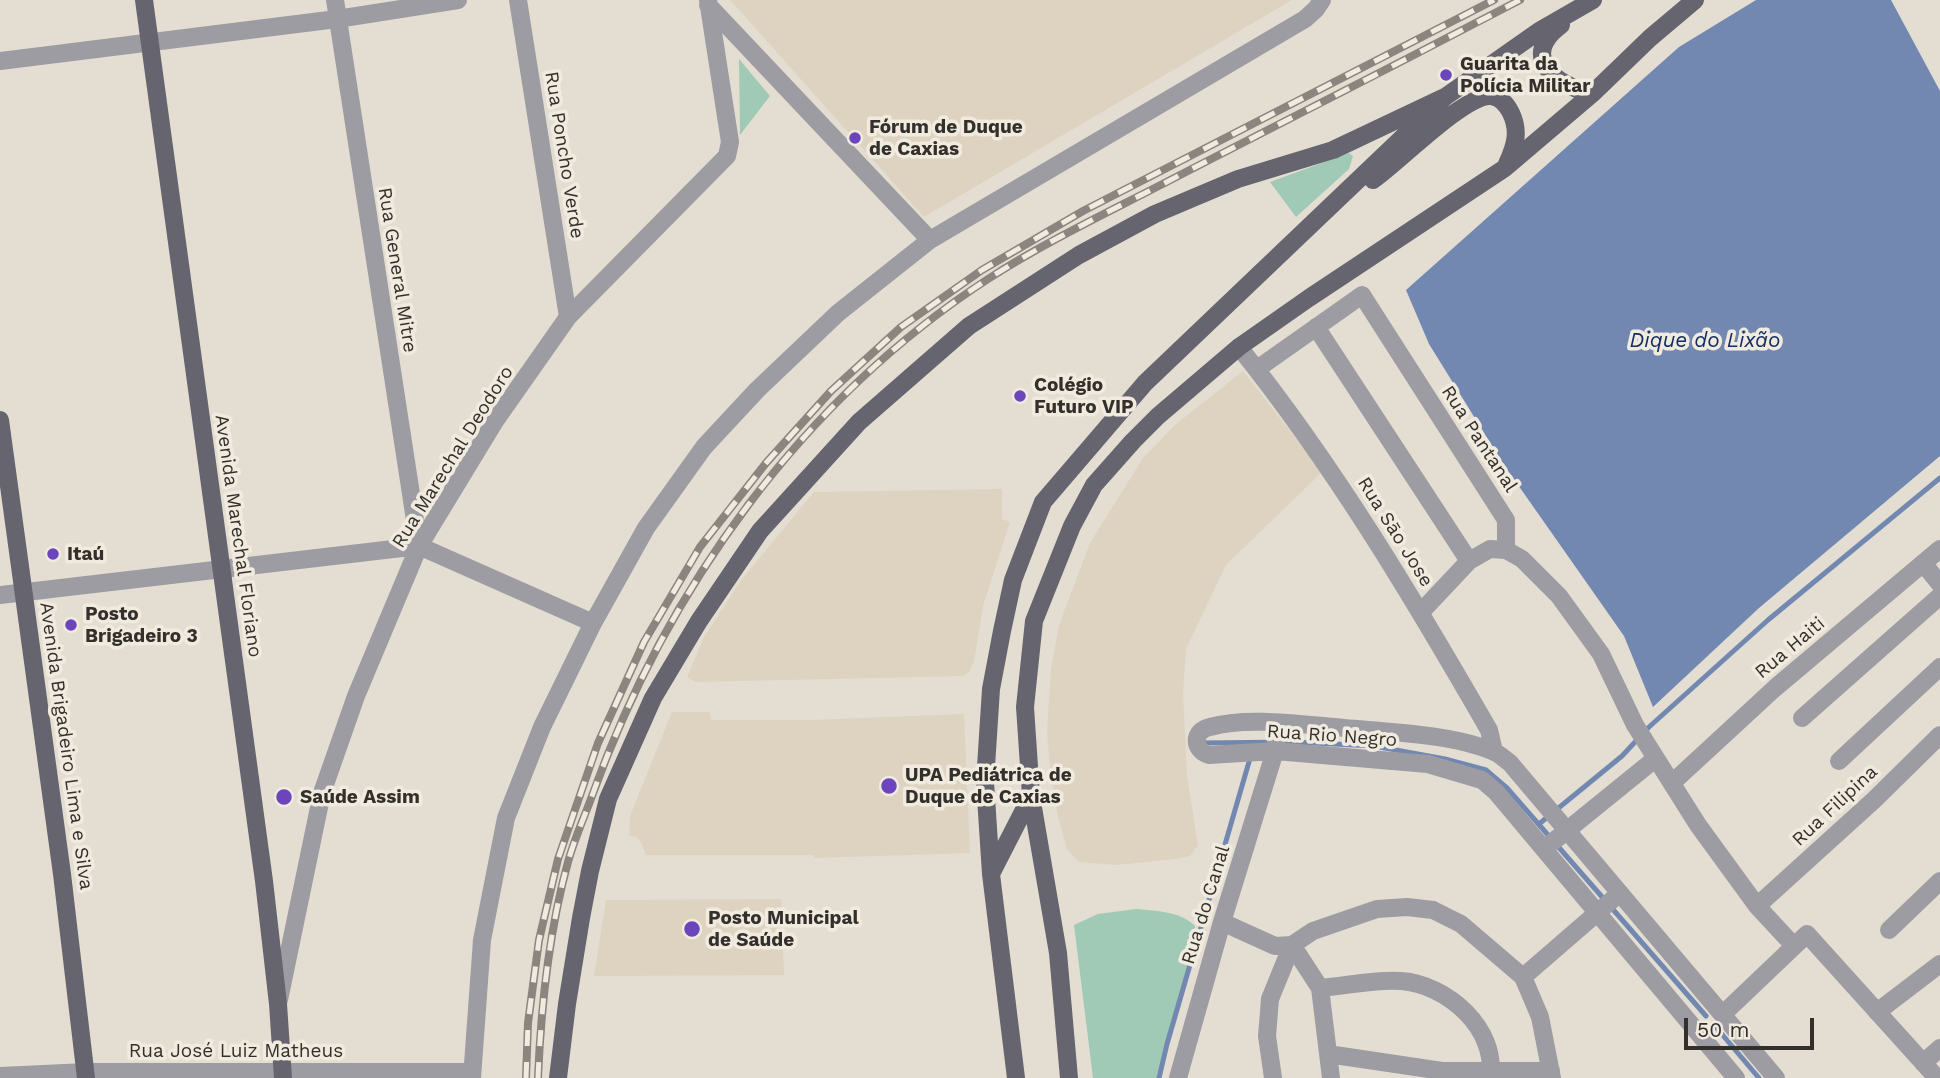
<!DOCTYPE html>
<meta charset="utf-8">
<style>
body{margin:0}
#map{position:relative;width:1940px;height:1078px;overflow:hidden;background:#e4ded2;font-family:"Work Sans",sans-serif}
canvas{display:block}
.scale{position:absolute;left:1684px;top:1018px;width:130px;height:32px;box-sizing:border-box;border:4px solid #33302c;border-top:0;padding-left:9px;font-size:21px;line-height:24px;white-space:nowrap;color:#33302c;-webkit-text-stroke:5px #f1ebdf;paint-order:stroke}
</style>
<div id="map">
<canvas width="1940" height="1078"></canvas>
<div class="scale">50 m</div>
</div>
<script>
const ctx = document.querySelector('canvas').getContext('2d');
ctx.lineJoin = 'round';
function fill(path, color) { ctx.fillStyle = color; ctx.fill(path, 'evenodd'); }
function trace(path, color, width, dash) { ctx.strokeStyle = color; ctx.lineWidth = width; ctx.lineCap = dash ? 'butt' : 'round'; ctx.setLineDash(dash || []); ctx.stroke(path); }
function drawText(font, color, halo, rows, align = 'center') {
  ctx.font = font + ' "Work Sans",sans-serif'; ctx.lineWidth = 7; ctx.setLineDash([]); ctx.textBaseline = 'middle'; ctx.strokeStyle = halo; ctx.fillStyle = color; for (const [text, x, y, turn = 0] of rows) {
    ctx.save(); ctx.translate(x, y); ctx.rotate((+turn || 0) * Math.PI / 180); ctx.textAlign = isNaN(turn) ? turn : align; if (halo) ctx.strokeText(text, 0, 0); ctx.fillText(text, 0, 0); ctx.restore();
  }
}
const built = new Path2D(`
 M730,0h562l-368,217z
 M1243,371l63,80 15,22 -95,92 -40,84 -3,42 4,85 11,69 -8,11 -14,3 -60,6 -37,-3 -12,-13 -9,-32 -7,-40 -4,-45 4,-63 8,-44 31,-82 53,-85 33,-34z
 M1002,489v30l8,3 -27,84 -9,56 -5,10 -6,4 -267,6 -9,-5 17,-40 38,-58 72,-87z
 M672,712h38l1,8h98l155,-6 6,139 -156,5v-3h-168l-4,-11 -5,-7 -8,-1 1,-20z
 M781,899l3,76 -190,1 12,-76z`);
const green = new Path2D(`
 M739,59l31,37 -30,39z
 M1349,153l4,3 -4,13 -53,48 -26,-35z
 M1136,909c20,2 44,2 59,17l-2,22 -35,130h-65l-19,-153 24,-11z`);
const water = new Path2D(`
 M1756,0h135l49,91v365l-181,152 -106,99 -29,-71 -120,-171 -75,-121 -23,-54 273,-243z`);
const stream = new Path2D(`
 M1200,743l94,-1 80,4 71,13 41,11 21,18 199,228
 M1539,824l83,-68 27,-29 119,-107 172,-142
 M1715,1026l44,52
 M1159,1078l8,-34 84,-289`);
const minor = new Path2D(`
 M335,0l84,546
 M518,0l50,317
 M708,5l222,235
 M0,61l337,-42 121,-19
 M1316,327l153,234
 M1239,347c96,120 174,251 250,383l5,21
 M1257,369l105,-74 144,225v30
 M1923,563l17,21
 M0,595l419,-49 174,77
 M1421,612l48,-51 21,-12 16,1 16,9 37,37 42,58 34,71 63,100 59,81 37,40
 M1802,718l138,-122
 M1839,761l101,-94
 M1672,783l103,-95 165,-139
 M1544,849l111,-90
 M1757,906l117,-106 66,-65
 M1222,922l53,24 17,-1 21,-14 64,-22 30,-2 26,3 28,14 62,53 17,40 12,61
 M1889,930l51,-49
 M1292,945l28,43 11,90
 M1523,977l97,-84
 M1320,988c26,-2 55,-9 81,-7 46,3 97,48 89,97
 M279,1000l43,-207 34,-97 63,-150 76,-125 73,-104 159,-161 3,-14 -22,-142
 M1877,1012l63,-48
 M1723,1014l84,-80 130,144
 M1328,1054l114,17h109
 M1923,1063l17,-15
 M0,1076l86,-4h386
 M472,1078l10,-138 24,-122 36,-91 51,-104 53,-95 58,-81 53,-57 81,-77 92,-73 375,-221 11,-10 6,-9
 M1178,1078l44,-156 53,-171 3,-28
 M1273,1078l-6,-42 3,-37 22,-54
 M1736,1078l-240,-286 -14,-12 -54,-16 -153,-13 -66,4c-16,-5 -17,-24 1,-28 38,-11 95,-2 134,1 44,4 107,6 148,23 7,2 12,8 18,12l266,315`);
const major = new Path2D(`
 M144,0l120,881 14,123 5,74
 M1561,25c-43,32 -5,60 31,69
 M1373,180c24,-16 92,-86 118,-84 10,1 16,9 20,17 9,19 4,33 -4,51
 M0,420l62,454 24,204
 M991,874l40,-78
 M558,1078l9,-74 14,-86 9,-47 18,-72 45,-101 46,-77 61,-90 99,-109 110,-96 110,-71 76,-41 83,-35 95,-29 112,-53
 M1016,1078l-25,-204 -6,-92 6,-93 11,-58 11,-51 30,-78 102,-119 300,-286 94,-66 54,-31
 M1069,1078l-11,-125 -27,-157 -6,-89 9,-86 38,-95 22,-41 39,-44 25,-25 81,-69 70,-49 196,-130 87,-74 58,-56 45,-38`);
const rail = new Path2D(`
 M526,1078l2,-55 11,-83 19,-81 40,-116 46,-101 56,-95 66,-84 65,-72 70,-64 81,-57 101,-59 411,-211
 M538,1078c3,-72 11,-147 30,-216 6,-22 16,-44 24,-66 74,-207 210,-396 396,-517 60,-39 129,-71 192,-104 113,-58 227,-116 340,-175`);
const markers = [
 [1446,75,7,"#6c45bd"],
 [855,138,7,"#6c45bd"],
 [1020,396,7,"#6c45bd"],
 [53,554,7,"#6c45bd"],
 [71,625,7,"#6c45bd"],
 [889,786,9,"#6c45bd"],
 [284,797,9,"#6c45bd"],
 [692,929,9,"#6c45bd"]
];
const poiNames = [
 ["Guarita da",1460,64],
 ["Polícia Militar",1460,86],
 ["Fórum de Duque",869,127],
 ["de Caxias",869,149],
 ["Colégio",1034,385],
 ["Futuro VIP",1034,407],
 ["Itaú",67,554],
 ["Posto",85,614],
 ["Brigadeiro 3",85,636],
 ["UPA Pediátrica de",905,775],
 ["Duque de Caxias",905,797],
 ["Saúde Assim",300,797],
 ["Posto Municipal",708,918],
 ["de Saúde",708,940]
];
const streetNames = [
 ["Rua Poncho Verde",564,155,81],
 ["Rua General Mitre",397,270,81],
 ["Rua Pantanal",1479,439,57],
 ["Rua Marechal Deodoro",453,457,-58],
 ["Rua Sāo Jose",1395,532,58],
 ["Avenida Marechal Floriano",238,536,82],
 ["Rua Haiti",1790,648,-40],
 ["Rua Rio Negro",1332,736,4],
 ["Avenida Brigadeiro Lima e Silva",66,746,82],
 ["Rua Filipina",1835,806,-43],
 ["Rua do Canal",1206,905,-73],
 ["Rua José Luiz Matheus",236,1051]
];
const waterNames = [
 ["Dique do Lixão",1705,341]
];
fill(built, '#ddd3c0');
fill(green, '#a0c9b6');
fill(water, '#7288b1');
trace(stream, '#7288b1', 5);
trace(minor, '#9d9ca2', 18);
trace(major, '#66656f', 18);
trace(rail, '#8a857e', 8);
trace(rail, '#f1ebdf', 5, [16]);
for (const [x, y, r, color] of markers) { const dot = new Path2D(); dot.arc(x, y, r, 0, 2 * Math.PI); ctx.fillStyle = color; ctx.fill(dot); trace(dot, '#f1ebdf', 2.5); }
drawText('bold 19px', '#33302c', '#f1ebdf', poiNames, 'left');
drawText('19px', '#33302c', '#f1ebdf', streetNames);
drawText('italic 21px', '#152e62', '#f1ebdf', waterNames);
</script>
